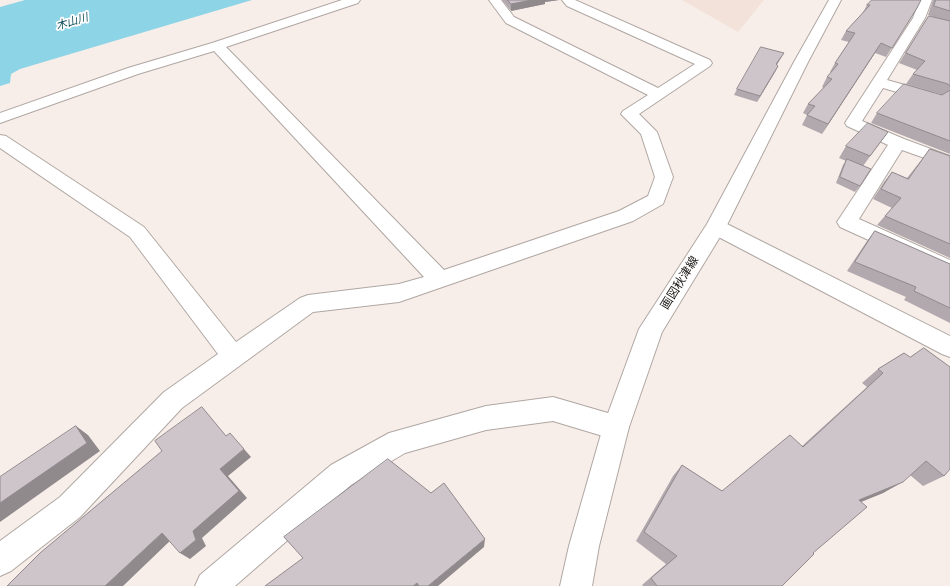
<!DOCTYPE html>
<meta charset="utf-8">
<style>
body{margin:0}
canvas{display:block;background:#f7eee9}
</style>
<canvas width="950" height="586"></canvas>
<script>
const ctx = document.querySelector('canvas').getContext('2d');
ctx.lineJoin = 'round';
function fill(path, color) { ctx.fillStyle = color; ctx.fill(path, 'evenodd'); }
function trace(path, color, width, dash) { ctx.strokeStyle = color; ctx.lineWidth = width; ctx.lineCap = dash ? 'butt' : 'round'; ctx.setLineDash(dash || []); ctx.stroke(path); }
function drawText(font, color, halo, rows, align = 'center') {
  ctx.font = font + ' Rubik,"Noto Sans JP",sans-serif'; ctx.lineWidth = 3.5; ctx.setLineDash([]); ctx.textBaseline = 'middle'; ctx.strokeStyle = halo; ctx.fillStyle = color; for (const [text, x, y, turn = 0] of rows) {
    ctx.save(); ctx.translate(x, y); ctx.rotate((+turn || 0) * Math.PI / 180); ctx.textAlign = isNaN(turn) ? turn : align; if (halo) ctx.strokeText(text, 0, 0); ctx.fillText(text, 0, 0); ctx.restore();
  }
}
const built = new Path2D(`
 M682,0h82l-26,32z`);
const water = new Path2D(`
 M25,0h227l-232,69 -9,5 -1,9 -10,3v-79z`);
const minor = new Path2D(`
 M342,0h18l-2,3 -132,44 218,223 175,-59 29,-15 7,-19 -14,-43 -20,-20 2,-3 25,-16 -142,-72 -17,-23h12l13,17 144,71 37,-24 -128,-58 -5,-6h13l135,60 2,3 -2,3 -71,48 18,18 16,45 -10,27 -30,17 -234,81 -86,10 -131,96 -102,109 -69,54 -11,5v-35l60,-44 104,-105 54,-38 -88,-117 -130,-89v-13l6,1 138,91 92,115 64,-44 8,-3 91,-11 25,-7 -210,-226 -76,23 -138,49v-10l128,-45 84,-25z
 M920,0h12l-7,18 -38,62 46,13 3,3 -3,3 -5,2 -45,-13 -21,33 42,18 46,17v11l-48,-17 -43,69 91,41v17l-110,-50 -3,-5 51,-77 -41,-19 -2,-3 68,-105z
 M553,397l72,21 4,9 -4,9 -9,4 -63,-19 -67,9 -81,23 -54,32 -116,101h-40l5,-11 131,-110 58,-32 97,-27z`);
const tertiary = new Path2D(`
 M716,220l7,2 227,114v21l-8,-3 -233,-122 -3,-5 3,-5z`);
const secondary = new Path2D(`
 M829,0h12l-33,62 -82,165 -64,105 -33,95 -30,119 -7,40h-32l9,-40 34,-119 36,-98 68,-105 87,-162z`);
const wall = new Path2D(`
 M502,0h57l-14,2v2l-34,7z
 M872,0h49l-4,8 -31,49 -11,-4 -53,81 -20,-9 5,-10 -4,-2 5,-9 16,-16 -2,-1 5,-10 4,-4 -1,-1 5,-9 14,-21 -8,-2 5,-9 16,-17 5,-9z
 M933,0h17v154l-79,-31 6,-10 64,-19h-1l-34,-10 7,-10 4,-4 -18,-7 30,-47 11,3 -12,-4z
 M781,58l-4,7 1,1 -3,6 -18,30 -23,-7 3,-6z
 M888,132l-25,34 -3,20 -5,6 -19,-9 7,-18 3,-4 -7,-3 7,-12z
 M930,149l20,7v102l-73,-33 15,-17 -19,-9 11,-17 8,-10 15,6z
 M875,231l75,33v59l-46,-23 2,-3 -59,-26 20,-30z
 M904,353l40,123 -21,10 -13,-11 -27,18 -22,9 -79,84h-139l-1,-1 24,-21 -30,-23 37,-65 9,-11 40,26 80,-45 65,-59 -5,-4 16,-14z`);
const shadedWall = new Path2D(`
 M532,0h27l-14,2v2l-34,7v-7z
 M881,43l-6,10 -53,81 6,-10z
 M784,53l-3,5 -8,11 3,-5z
 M778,66l-3,6 -18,30 3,-6z
 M76,426l12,9 12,16 -100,71v-19z
 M244,449l7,8 -23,19 19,22 -45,40 4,8 -16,13 -10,-6 40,-84z
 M903,482l-20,11 -42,17 18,-10z
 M162,533l10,6 -49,47h-18z
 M485,539l-1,8 -46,39h-10z
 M417,583l2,3h-6z`);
const building = new Path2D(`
 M508,0h24l-21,4z
 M872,0h49l-4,8 -25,40 -11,-5 -53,81 -21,-9 8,-9 -7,-2 24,-25 -5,-2 11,-13 -3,-1 20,-30 -9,-2 24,-26h-3z
 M936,0h14v11l-16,-5z
 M929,16l21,5v66l-2,-3 -35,-10 12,-13 -19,-8z
 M761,47l23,6 -8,11 2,2 -18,30 -23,-7z
 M904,84l38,11 8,-5v51l-73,-28z
 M868,123l20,9 -18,24 -24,-10z
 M930,149l20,7v88l-65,-28 16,-18 -20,-9 11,-17 16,7z
 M847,159l24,10 -11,17 -20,-9z
 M875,231l75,33v44l-36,-17 2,-4 -61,-25z
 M924,348l26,19v102l-6,7 -18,-15 -23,21 -44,18 8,7 -54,46 1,1 -32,32h-125l-6,-8 26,-22 -33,-24 38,-67 40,26 68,-56 13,12 80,-74 -5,-4 26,-16 6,4z
 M202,407l24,29 4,-3 14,16 -24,20 19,22 -46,40 3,9 -16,13 -18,-20 -57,53h-98l33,-33 122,-102 -7,-10z
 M76,426l11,17 -87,60v-26z
 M388,459l43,34 13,-10 41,56 -57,47h-9l-2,-3 -4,3h-148l38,-28 -19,-21z`);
const farWaternames = [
 ["木山川",72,22,-17]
];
const streetNames = [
 ["画図秋津線",680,283,-58]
];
fill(built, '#f3e2d9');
fill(water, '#8dd4e7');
trace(minor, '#b0a7a3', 2);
trace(tertiary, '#b0a7a3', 2);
trace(secondary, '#b0a7a3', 2);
fill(minor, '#fff');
fill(tertiary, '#fff');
fill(secondary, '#fff');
fill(wall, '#b1a9ae');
fill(shadedWall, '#908a8d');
fill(building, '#cec5ca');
trace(building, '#908a8d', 1);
drawText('italic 11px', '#13505e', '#fff', farWaternames);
drawText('12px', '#191614', '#fff', streetNames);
</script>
